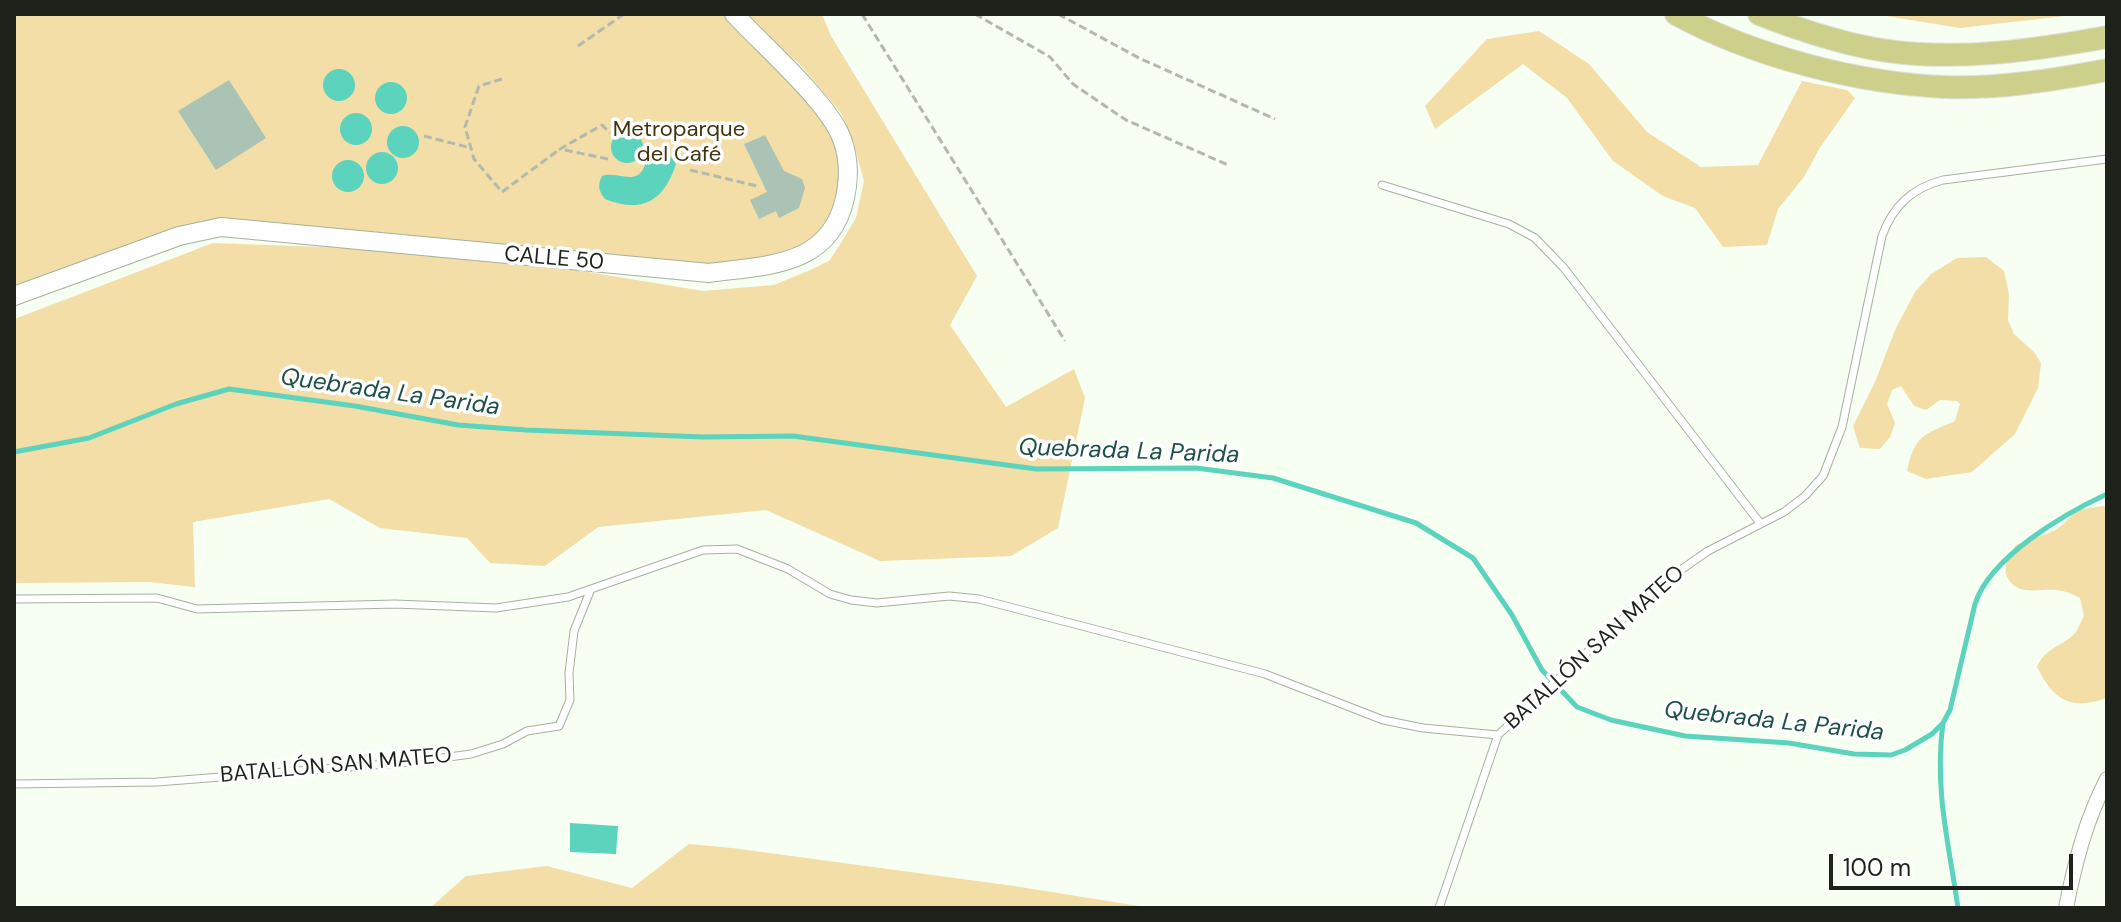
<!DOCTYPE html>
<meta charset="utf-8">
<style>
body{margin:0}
#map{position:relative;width:2121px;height:922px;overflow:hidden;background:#f6fff1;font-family:"DM Sans",sans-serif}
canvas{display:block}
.frame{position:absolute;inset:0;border:16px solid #1d221a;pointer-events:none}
.scale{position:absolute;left:1829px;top:854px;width:244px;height:36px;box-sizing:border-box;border:4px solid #1d221a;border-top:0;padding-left:10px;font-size:24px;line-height:28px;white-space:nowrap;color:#1d221a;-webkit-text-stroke:6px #fff;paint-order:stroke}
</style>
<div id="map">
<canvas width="2121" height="922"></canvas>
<div class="frame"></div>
<div class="scale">100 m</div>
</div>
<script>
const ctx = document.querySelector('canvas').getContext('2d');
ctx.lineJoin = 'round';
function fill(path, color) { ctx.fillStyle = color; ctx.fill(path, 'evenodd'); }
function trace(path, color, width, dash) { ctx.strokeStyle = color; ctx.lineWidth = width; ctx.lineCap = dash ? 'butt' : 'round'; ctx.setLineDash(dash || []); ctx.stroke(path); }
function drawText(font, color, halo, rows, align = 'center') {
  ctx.font = font + ' "DM Sans",sans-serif'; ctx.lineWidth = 7; ctx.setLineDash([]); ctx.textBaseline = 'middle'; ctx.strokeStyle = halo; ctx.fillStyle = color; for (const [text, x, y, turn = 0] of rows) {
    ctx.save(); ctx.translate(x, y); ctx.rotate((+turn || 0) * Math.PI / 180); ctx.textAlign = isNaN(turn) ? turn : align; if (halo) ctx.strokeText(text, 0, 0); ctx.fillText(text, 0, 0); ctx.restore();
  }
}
const green = new Path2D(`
 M14,14h720l105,118 9,50 -33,68 -106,23 -488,-46 -207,69z
 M748,14h74l9,22 146,240 -27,49 56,82 68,-38 11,29 -27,130 -47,28 -131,5 -114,-51 -168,17 -53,39 -55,-3 -23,-25 -87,-10 -51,-29 -136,23 2,65 -46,-5 -135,1v-263l3,-2 196,-75 137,5 124,10 102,12 127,21 71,-6 34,-14 21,-10 10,-15 17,-28 8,-37 -11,-40 -12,-28 -43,-51 -29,-18z
 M1874,14h208l-122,14z
 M1539,31l50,33 58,68 54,35 57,-2 44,-84 45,9 8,8 -36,51 -15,28 -26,32 -11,36 -44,2 -28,-39 -32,-12 -50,-35 -46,-63 -44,-34 -88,65 -10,-23 62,-67z
 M1986,257l18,14 5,23 -1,26 6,14 20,18 7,11 -3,25 -23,46 -43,38 -46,7 -19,-8c8,-36 16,-36 48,-50l5,-17 -3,-3 -17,-1 -14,10 -12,-4 -13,-20 -9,4 -5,14 8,19 -5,14 -10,12 -20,-1 -7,-22 22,-44 21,-54 19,-36 16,-18 26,-16z
 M2103,506l4,2v190c-37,13 -53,2 -70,-31 7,-18 25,-21 37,-33 4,-4 7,-13 10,-18l-4,-18c-6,-3 -12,-6 -18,-7 -18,-5 -41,7 -53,-11 -8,-13 0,-23 7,-35 27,-11 42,-10 60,-35z
 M689,844l43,4 282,38 137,22h-721l36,-32 81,-10 85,22z`);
const water = new Path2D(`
 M323 85a16 16 0 1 1 32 0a16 16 0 1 1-32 0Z
 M375 98a16 16 0 1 1 32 0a16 16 0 1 1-32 0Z
 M340 129a16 16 0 1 1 32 0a16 16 0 1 1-32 0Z
 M387 142a16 16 0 1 1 32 0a16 16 0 1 1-32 0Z
 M611 147a16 16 0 1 1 32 0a16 16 0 1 1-32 0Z
 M659,151l8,1 9,12c-12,37 -34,50 -71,35 -6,-8 -8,-13 -3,-23 13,-5 31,8 40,-5 4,-6 5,-13 10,-19z
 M366 168a16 16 0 1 1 32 0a16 16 0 1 1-32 0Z
 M332 176a16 16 0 1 1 32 0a16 16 0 1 1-32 0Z
 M570,823l48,3 -2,28 -46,-2z`);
const stream = new Path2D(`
 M14,452l75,-14 87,-34 53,-15 126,17 103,19 68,5 177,7 90,-1 243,33 160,-1 77,10 143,45 57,35 39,57 30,55 35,37 34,13 74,16 104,7 65,11 37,1 14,-5 27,-16 11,-11 7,-13 25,-106c15,-47 89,-90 132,-110
 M1943,723c-9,66 6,121 15,185`);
const building = new Path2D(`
 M229,80l37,58 -50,32 -38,-59z
 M765,135l19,36 18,8 3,9 -6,20 -20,10 -3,-7 -17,8 -9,-19 17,-8 -23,-48z`);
const path = new Path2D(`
 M862,14l203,327
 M975,14l75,43 23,27 53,36 102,45
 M1058,14l81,44 136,61
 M578,46l46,-32
 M502,79l-23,7 -14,41 9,32 28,33 58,-43
 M424,136l47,12
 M608,159l-48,-10 42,-24 8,8
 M690,170l67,16`);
const lane = new Path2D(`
 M1382,185l127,39 26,14 29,30 196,255
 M14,599l143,-1 40,11 198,-5 101,4 72,-11 135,-47 34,-1 51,20 42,25 21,6 26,3 72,-7 30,3 286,75 118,46 40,8 75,7
 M14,784l143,-2 255,-20 59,-8 32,-10 24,-13 32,-5 11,-26 -1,-27 5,-42 17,-42
 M1439,908l59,-173 161,-150 49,-34 76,-39 21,-16 18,-20 19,-49 40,-191c11,-30 30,-48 61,-56l164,-21`);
const street = new Path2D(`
 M2066,908c9,-46 20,-88 41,-129`);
const secondary = new Path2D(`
 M14,296l165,-60 42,-9 488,46c58,-8 121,-6 136,-75 5,-23 4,-45 -6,-66 -19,-37 -75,-86 -105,-118`);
const primary = new Path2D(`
 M1676,14c77,42 180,69 268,73 54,2 110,-7 163,-17
 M1759,14c41,16 86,31 129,37 72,10 148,-1 219,-14`);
const parkNames = [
 ["Metroparque",679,130],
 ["del Café",679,155]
];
const streetNames = [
 ["CALLE 50",554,259,5],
 ["BATALLÓN SAN MATEO",1595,648,-42],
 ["BATALLÓN SAN MATEO",336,766,-5]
];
const waterNames = [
 ["Quebrada La Parida",390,393,8],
 ["Quebrada La Parida",1129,452,2],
 ["Quebrada La Parida",1774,722,6]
];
fill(green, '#f2dea6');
fill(water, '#5bd3bd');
trace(stream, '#5bd3bd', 5);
fill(building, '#abc3b4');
trace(lane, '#a4b29d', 9);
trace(street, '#a4b29d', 16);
trace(secondary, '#a4b29d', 20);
trace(primary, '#dfe0df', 24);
trace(path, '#b2b9ad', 3, [8, 4]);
trace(lane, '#fff', 7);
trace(street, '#fff', 14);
trace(secondary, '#fff', 18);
trace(primary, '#ccd08b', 22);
drawText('22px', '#40340d', '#fff', parkNames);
drawText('22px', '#1d221a', '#fff', streetNames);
drawText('italic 24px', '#1d5147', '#fff', waterNames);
</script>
